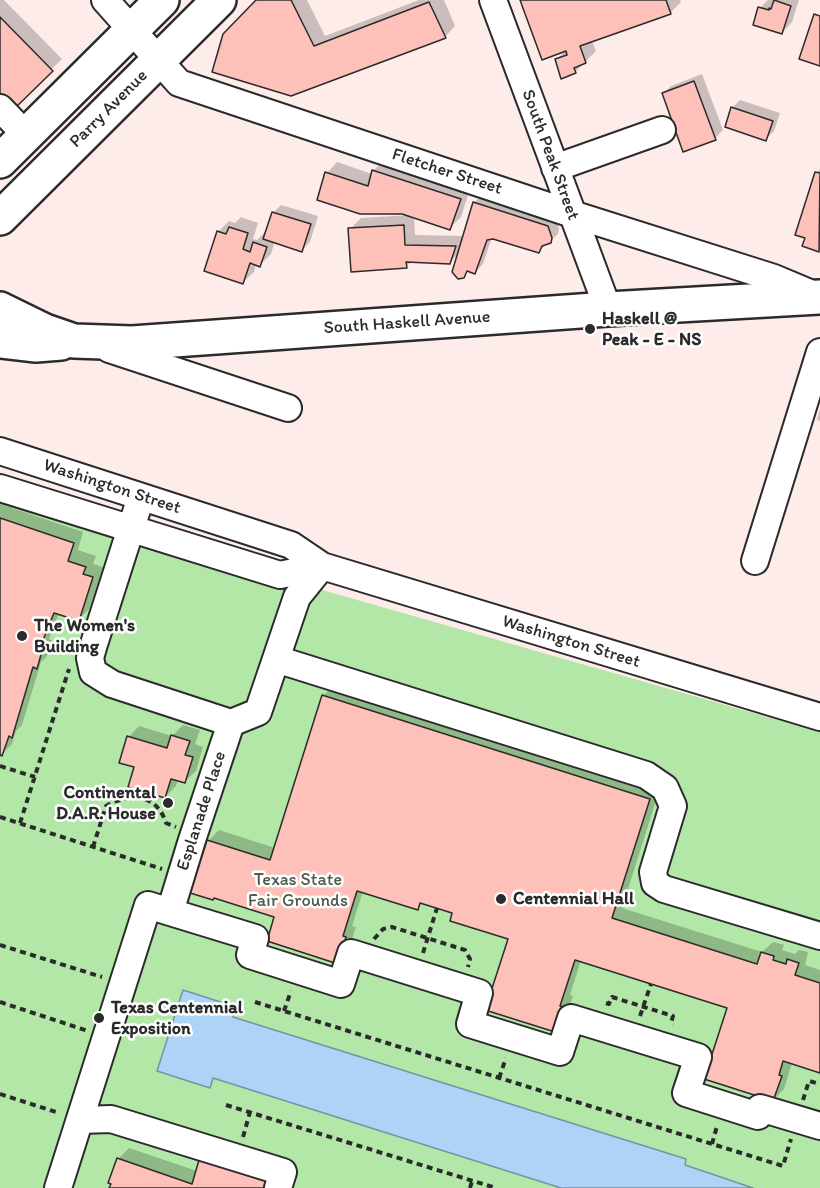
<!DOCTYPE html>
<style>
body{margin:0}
canvas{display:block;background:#feecea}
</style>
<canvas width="820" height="1188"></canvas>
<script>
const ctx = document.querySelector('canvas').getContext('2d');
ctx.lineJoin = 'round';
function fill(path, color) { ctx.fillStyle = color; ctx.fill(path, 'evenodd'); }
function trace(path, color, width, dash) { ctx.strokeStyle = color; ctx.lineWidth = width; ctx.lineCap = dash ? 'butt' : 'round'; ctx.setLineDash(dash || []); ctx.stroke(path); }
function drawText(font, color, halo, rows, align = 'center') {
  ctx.font = font + ' Itim,sans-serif'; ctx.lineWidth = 5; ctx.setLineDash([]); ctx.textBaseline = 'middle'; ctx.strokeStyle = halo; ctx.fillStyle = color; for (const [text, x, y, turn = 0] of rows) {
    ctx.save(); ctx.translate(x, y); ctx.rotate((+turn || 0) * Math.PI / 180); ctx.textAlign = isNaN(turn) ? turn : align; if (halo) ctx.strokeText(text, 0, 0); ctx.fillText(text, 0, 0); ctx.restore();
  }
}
const green = new Path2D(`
 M0,498l820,234v456h-820z`);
const water = new Path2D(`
 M183,990l53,17 -3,10 453,142 -1,6 68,23h-192l-348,-110 -3,10 -53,-17z`);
const shadow = new Path2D(`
 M0,0h4l58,59 -50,49 -12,-12z
 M258,0h49l18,36 94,-36h25l11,26 -10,11 -154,57z
 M522,0h158l1,2 -11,11 -78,28 4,10 -21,21 -19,-12 12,-12z
 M768,0h31l-7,22 -10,11 -22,-25z
 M702,74l21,56 -8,8 -52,-44 8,-8z
 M740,100l40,13 -6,18 -8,8 -34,-31z
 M384,160l86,29 -9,28 -11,11 -36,-12 1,19 49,1 10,-33 8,-8 74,23 3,11 -1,5 -19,17 -47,-14 -9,27 -8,8 -6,-2 -6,6 -4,-23 -9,9 -38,-1 -6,6 -56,-38 11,-11 50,-3 -84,-42 10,-11 35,12 1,-3z
 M820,169v80l-1,1 -2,-78z
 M281,205l37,11 -8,26 -8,8 -27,-9 -4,13 -11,11 -4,-1 -2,8 -11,10 -25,-50 11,-11 6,2 6,-6 17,6 -5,16 4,1 8,-8 8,-19z
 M820,409v12l-3,-1z
 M0,504l83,28 -5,18 18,6 -3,8 10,3 -14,42 -10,10 -20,-6 -10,26 3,1 -5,16 -6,6 -19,63 -6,6 -4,13 -10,10h-2z
 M334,685l326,103 -38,120 140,44 11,-10 11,3 -2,5 13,4 4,-4 9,2 -3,13 15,5v101l-28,-8 -8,26 -11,11 -45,-93 -147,-47 -11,35 3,1 -8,23 -56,-81 -55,-26 -31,-10 -6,6 -54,-17 -11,35 4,1 -8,24 -72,-35 -68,-75 11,-11 56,18 48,-152z
 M183,725l17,5 -5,14 8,3 -7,24 -11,10 -7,-2 -2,7 -11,11 -29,-31 -7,-29 10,-11 33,10z
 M129,1148l68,23 3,-10 11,-11 70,22 -5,16h-165l7,-29z`);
const building = new Path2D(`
 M256,0h35l23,46 115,-44 17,36 -155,58 -79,-24 11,-38z
 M520,0h146l5,14 -91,32 6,17 -12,5 2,5 -15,6 -6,-20 12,-4 -1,-4 -24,9z
 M774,0l17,6 -9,28 -29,-9 5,-18 11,3v-2l2,1z
 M814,14l6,2v50l-21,-7z
 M0,17l53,54 -41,40 -12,-13z
 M694,81l22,59 -33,12 -21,-59z
 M731,107l42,14 -7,20 -41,-14z
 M372,170l89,29 -11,31 -48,-16h-42l-43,-14 8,-28 43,14z
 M815,172l5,1 -1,79 -17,-6 3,-8 -10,-3z
 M473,202l75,24 4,12 -1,5 -9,3 -3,7 -46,-14 -6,1 -12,34 -8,-3 -3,7 -6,1 -6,-7z
 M272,212l39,12 -9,28 -39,-13z
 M404,225l1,20 51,1 -6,18 -44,-2 1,6 -56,4 -3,-44z
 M229,227l19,6 -5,16 7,3 3,-10 14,5 -7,20 -10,-4 -7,21 -39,-13 13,-40 9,3z
 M0,518l74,25 -6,18 18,6 -3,7 10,3 -14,44 -25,-8 -15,37 3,1 -5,18 -4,-2 -21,71 -3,-2 -7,20 -2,-1z
 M322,695l328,104 -38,119 145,46 4,-12 13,4 -1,4 13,4 1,-5 12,4 -4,12 25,8v90l-37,-12 -4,14 3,1 -9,25 -69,-22 23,-71 -152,-48 -15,46 3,1 -8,25 -70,-22 23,-71 -58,-18 2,-8 -32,-10 -2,7 -61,-19 -14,45 3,1 -8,27 -71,-23 7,-24 -60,-19 -1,2 -23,-7 17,-53 63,20z
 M171,735l19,6 -5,14 8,2 -8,26 -14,-4 -6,19 -37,-11 6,-20 -15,-4 8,-27 40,12z
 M117,1158l75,26 7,-24 73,23 -2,5h-161l2,-4 -3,-1z`);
const path = new Path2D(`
 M0,766l35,11
 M0,817l162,52
 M20,823l49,-154
 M93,847l13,-41c24,-14 51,-12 60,17l10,4
 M374,939l9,-10 9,-2 73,23 5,9 -2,8
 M0,945l102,32
 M423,953l14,-45
 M0,1002l88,29
 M255,1002l528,164 8,-27
 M606,1003l3,1 3,-7 61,19 -2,7 2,1
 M284,1011l7,-20
 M640,1016l11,-32
 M499,1078l7,-20
 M0,1094l59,19
 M803,1100l6,-19 11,3
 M226,1105l270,83
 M243,1137l7,-25
 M712,1144l5,-18
 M470,1188l2,-7`);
const minor = new Path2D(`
 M105,0l74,83 393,131 202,64 43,18
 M493,0l115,309
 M0,108l26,27
 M555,168l107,-38
 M109,349l179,59
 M0,451l291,94 31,21 498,151
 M0,488l280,87 42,-9
 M755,561l65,-209
 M276,659l370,116 19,13 8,18 -20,66 2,11 9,6 156,47
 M231,723l27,-11 39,-115 25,-31
 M170,912l85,26 -5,17 91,29 10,-31 128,40 -9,31 90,28 11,-34 127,39 -12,36 72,23 2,-8 60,18
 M81,1120l30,-1 172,53 -5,16
 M58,1188l90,-283 22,7 22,-72 39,-117 -119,-39 -19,-12 -3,-14 4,-14 47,-147`);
const major = new Path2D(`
 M0,161l162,-161
 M0,218l219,-218
 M0,309l45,22 29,10 58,2 476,-34 212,-12
 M0,341l36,4 25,-2`);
const markers = [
 [590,329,6,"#2b2b2b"],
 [22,636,6,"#2b2b2b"],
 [168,803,6,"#2b2b2b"],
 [501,899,6,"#2b2b2b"],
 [99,1018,6,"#2b2b2b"]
];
const streetNames = [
 ["Parry Avenue",109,109,-45],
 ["South Peak Street",550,155,70],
 ["Fletcher Street",447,172,18],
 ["South Haskell Avenue",407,323,-4],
 ["Washington Street",112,487,18],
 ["Washington Street",571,642,17],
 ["Esplanade Place",202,811,-72]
];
const poiNames = [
 ["Haskell @",602,319],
 ["Peak - E - NS",602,340],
 ["The Women's",34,626],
 ["Building",34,647],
 ["Continental",156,793,"right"],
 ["D.A.R. House",156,814,"right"],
 ["Centennial Hall",513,899],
 ["Texas Centennial",111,1008],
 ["Exposition",111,1029]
];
const parkNames = [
 ["Texas State",298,880],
 ["Fair Grounds",298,901]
];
fill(green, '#b2e7a8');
fill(water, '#add3f7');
trace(water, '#7990a5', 1.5);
fill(shadow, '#0003');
fill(building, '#fdc1ba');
trace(building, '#2b2b2b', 1.5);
trace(minor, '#2b2b2b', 30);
trace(major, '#2b2b2b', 38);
trace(path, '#2b2b2b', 4, [6, 4.5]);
trace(minor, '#fff', 26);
trace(major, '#fff', 33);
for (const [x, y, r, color] of markers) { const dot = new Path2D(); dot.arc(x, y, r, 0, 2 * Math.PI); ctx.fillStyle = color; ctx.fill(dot); trace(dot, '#fff', 2); }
drawText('18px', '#2b2b2b', '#fff', streetNames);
drawText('bold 18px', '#2b2b2b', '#fff', poiNames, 'left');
drawText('18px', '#4d5a4a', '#fff', parkNames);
</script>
